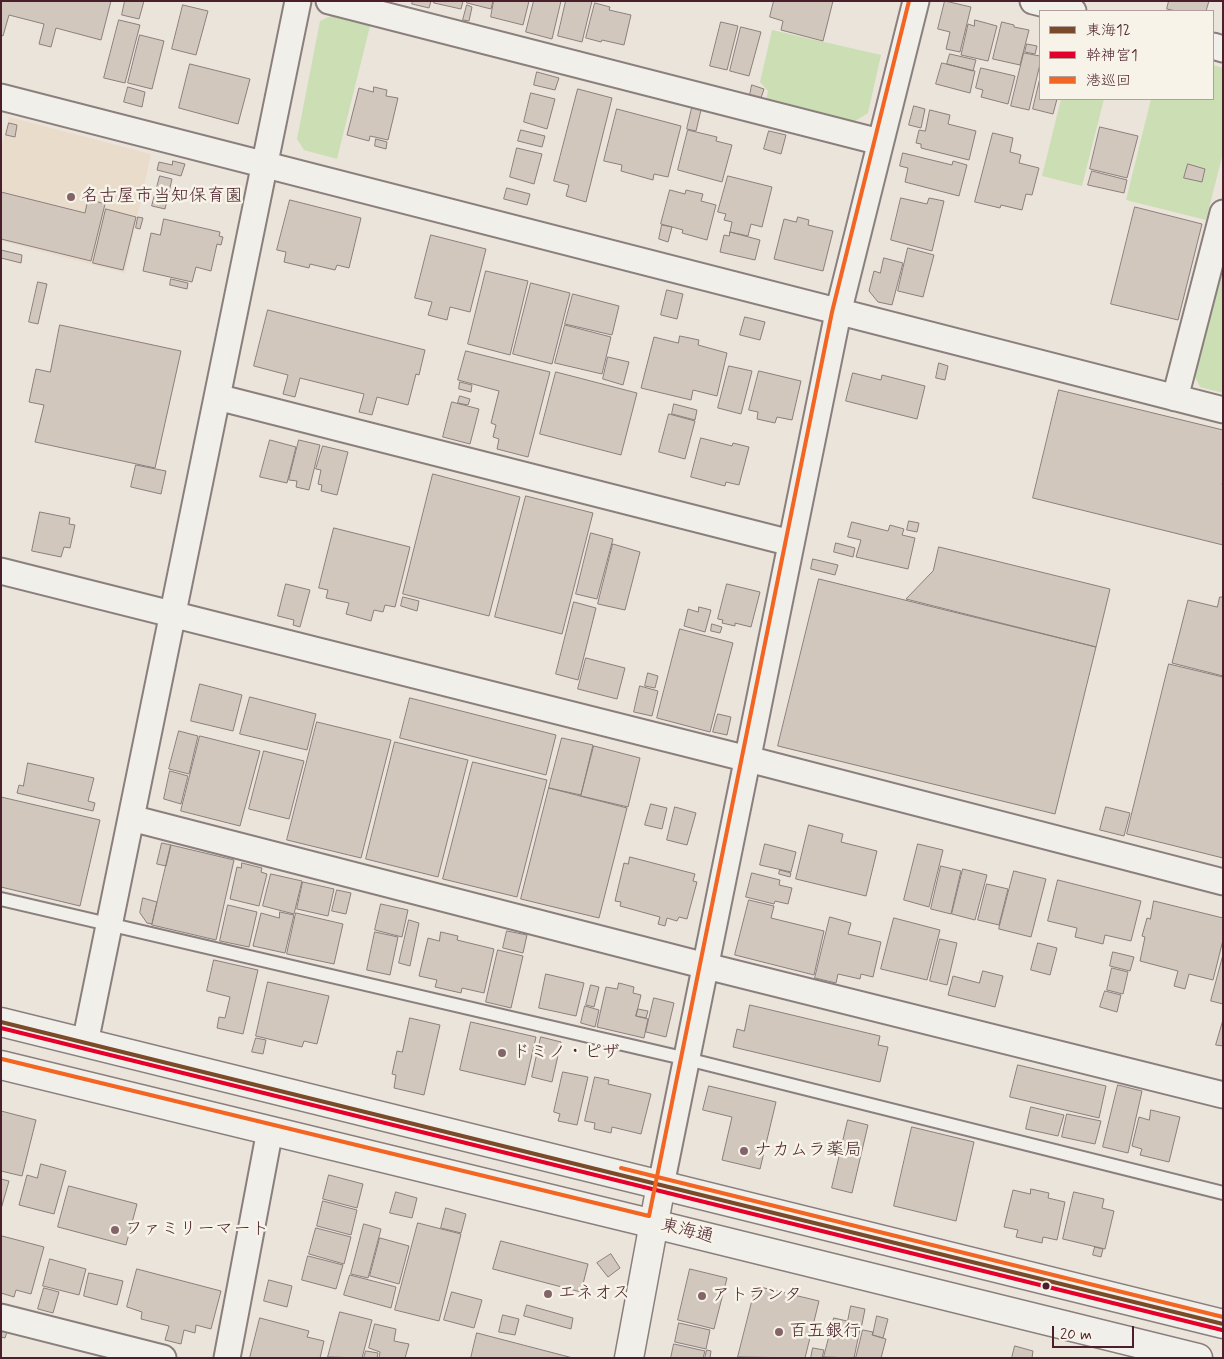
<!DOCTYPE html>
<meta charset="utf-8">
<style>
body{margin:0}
#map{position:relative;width:1224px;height:1359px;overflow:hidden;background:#ebe4db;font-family:Mynerve,"Klee One",sans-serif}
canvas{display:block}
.frame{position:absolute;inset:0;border:2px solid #4a1f2b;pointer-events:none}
.legend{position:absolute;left:1039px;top:10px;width:175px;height:90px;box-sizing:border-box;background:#f7f3e8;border:1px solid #b29e9c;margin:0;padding:6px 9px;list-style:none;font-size:15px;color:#4a1f2b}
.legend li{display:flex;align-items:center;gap:10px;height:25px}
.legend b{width:25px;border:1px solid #b29e9c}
.scale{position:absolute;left:1052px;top:1326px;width:82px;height:22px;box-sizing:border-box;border:2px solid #4a1f2b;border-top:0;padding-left:6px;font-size:15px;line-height:18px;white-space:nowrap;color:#4a1f2b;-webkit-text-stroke:4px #f7f3e8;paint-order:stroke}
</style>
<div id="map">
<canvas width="1224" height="1359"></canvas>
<div class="frame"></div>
<ul class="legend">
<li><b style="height:6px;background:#7a4b2a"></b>東海12</li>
<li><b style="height:6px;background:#e4002b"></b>幹神宮1</li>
<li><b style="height:6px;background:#f26522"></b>港巡回</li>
</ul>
<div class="scale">20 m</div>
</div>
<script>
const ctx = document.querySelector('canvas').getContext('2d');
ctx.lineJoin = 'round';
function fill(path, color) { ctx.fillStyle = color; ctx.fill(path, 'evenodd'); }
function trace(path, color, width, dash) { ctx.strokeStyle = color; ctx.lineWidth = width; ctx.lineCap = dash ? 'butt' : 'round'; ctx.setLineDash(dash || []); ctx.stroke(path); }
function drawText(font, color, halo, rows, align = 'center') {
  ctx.font = font + ' Mynerve,"Klee One",sans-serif'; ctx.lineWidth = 5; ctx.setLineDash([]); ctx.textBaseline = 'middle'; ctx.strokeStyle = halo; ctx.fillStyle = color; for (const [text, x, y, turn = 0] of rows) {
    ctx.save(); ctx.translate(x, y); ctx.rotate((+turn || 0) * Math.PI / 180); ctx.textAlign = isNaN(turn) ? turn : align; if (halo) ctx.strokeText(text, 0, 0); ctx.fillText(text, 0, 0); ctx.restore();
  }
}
const built = new Path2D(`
 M9,117l142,37 -26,119 -124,-32v-92z`);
const green = new Path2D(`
 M331,16l39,10 -33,133 -33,-9 -7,-11 23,-118z
 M772,30l109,25 -13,58 -13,8 -89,-21 2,-9 -8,-9z
 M1213,65l10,3v85l-17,67 -80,-20 25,-101h62z
 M1061,99h43l-22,87 -40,-10z
 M1223,269v124l-23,-6 -5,-10z`);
const building = new Path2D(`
 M1,1h110l-10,39 -45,-12 -5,19 -12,-3 5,-20 -35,-9 -6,21 -2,-1z
 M125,1h19l-5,18 -17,-4z
 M413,1h18l-2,7 -17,-4z
 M434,1h29l-2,8 -27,-6z
 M467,1h26l-2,8 -24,-6z
 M494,1h35l-6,24 -32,-8z
 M534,1h27l-9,38 -26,-7z
 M566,1h26l-10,41 -24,-6z
 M774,1h59l-10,40 -42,-11 2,-9 -13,-4z
 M945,1l26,6 -11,45 -14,-3 4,-17 -12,-3z
 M1169,1h40l-3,10h-30l-9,-2z
 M595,3l15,4 -1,3 22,5 -7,30 -22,-5 -1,2 -15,-4z
 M183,5l25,6 -12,44 -24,-6z
 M467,5l5,2 -3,14 -6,-1z
 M119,20l21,5 -15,58 -21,-5z
 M975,20l22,6 -9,35 -27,-6 7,-31 6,2z
 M721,22l17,4 -11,44 -17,-4z
 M1002,22l12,3v2l15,3 -9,35 -27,-6z
 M741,27l20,5 -12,44 -19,-5z
 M140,35l24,6 -12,48 -24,-6z
 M1027,44l10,2 -2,8 -10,-2z
 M1024,53l16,3v8l-11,46 -18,-4z
 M950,54l26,6 -3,11 -26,-7z
 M942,63l33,8 -5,22 -34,-9z
 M190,64l60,15 -12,45 -59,-16z
 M981,68l34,8 -7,28 -27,-7 2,-7 -7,-2z
 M537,72l22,6 -4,12 -21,-5z
 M1040,78v21h17l-4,15 -20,-5z
 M752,85l12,4 -3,9 -11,-3z
 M128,87l17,5 -3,15 -18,-5z
 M374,87l13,3 -1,6 12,2 -10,42 -18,-4 -1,5 -22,-6 12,-47 14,4z
 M578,89l34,9 -26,104 -20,-6 3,-11 -15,-4z
 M531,93l24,6 -8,30 -23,-7z
 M914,106l11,3 -4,19 -12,-3z
 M692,108l9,2 -5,21 -9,-2z
 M617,109l64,17 -13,51 -14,-3 -1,6 -32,-9 1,-6 -18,-4z
 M930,110l20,5 -2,9 28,7 -7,29 -48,-12v-4l-5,-1 3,-13 6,1z
 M9,123l8,2 -2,12 -9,-2z
 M1100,127l38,9 -11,42 -37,-9z
 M521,130l24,6 -3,11 -24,-6z
 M688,130l29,7 -1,4 16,4 -10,37 -44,-12z
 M769,131l17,4 -5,19 -17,-5z
 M993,133l20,5 -3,14 11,3 -2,8 20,5 -7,27 -6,-1 -4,16 -21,-5 -1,3 -25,-6z
 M376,139l11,3 -1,7 -11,-3z
 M517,148l25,6 -8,30 -24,-7z
 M903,153l49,12 1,-4 14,4 -8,31 -54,-14 3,-14 -8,-2z
 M173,161l12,3 -4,12 -24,-6 2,-8 13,3z
 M1188,164l17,5 -3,13 -18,-4z
 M1092,171l35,9 -3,13 -36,-8z
 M160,176l12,3 -7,30 -13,-3z
 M728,176l44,11 -10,40 -11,-3 -3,12 -18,-4 2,-10 -8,-2 2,-6 -8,-2z
 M507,188l23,6 -3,11 -23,-6z
 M670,190l15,4 1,-4 17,4 -2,7 15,4 -9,35 -25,-7 1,-3 -22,-6z
 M1,192l84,21 3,-14 17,5 -14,57 -90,-22z
 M901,198l26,6 2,-6 15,3 -12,50 -41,-11z
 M290,200l71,18 -12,50 -12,-3 -2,5 -25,-6 -1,4 -25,-6 2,-10 -9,-2z
 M1135,207l67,17 -24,96 -67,-16z
 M106,209l30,8 -13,53 -30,-7z
 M138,217l5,1 -3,11 -4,-1z
 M798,217l11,3 -1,5 25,6 -10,40 -49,-12 10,-40 12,3z
 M164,219l56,13 -1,4 4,1 -2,8 -4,-1 -6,27 -15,-4 -4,15 -49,-11 8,-38 9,2z
 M662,225l10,2 -4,15 -9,-3z
 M730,232l30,8 -5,20 -35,-8 4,-17 5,1z
 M431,235l55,14 -16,63 -20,-5 -3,13 -19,-5 4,-13 -17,-4z
 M908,248l26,7 -11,42 -25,-6z
 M1,250l21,5 -1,8 -20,-5z
 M884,258l19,5 -11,42 -14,-3 -9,-11 5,-20 6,2z
 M486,271l42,10 -18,74 -42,-11z
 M171,279l17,4 -1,6 -17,-4z
 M38,282l9,2 -9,40 -9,-2z
 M531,283l39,10 -18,71 -39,-10z
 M667,290l16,4 -6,25 -16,-4z
 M573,294l46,12 -7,29 -47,-11z
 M268,310l157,40 -6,25 -3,-1 -8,31 -31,-8 -5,18 -13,-3 5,-18 -64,-16 -5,19 -12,-3 5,-19 -34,-9z
 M745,317l20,5 -5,18 -20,-5z
 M60,325l121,26 -26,117 -120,-26 9,-37 -15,-3 7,-33 14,3z
 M565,325l46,12 -9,37 -47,-11z
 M680,336l19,4 -1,5 29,8 -10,43 -24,-6 -2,10 -50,-12 13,-51 24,6z
 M466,351l84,21 -22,85 -31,-8 2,-10 -6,-2 3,-12 -5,-2 8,-32 -41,-11z
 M608,357l21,5 -6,23 -20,-6z
 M939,363l9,3 -3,14 -9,-2z
 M729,366l23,5 -11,43 -23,-6z
 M759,371l42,10 -9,39 -15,-3 -2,6 -18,-4 1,-7 -9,-2z
 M556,372l81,21 -16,62 -81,-21z
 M853,373l28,7 1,-5 43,11 -8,33 -71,-18z
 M460,382l12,3 -1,7 -12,-3z
 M1059,390l164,40v51l-1,4h1v60l-190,-47z
 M460,396l10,3 -2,6 -10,-2z
 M452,402l27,7 -9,35 -27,-7z
 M674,404l23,6 -2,10 -23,-6z
 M669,414l26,7 -10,38 -26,-7z
 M701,438l31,8 1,-3 16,4 -10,38 -13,-3 -1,4 -34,-9z
 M270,440l26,7 -9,36 -27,-6z
 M299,440l21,5 -11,45 -13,-3 1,-6 -8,-1z
 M323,446l25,6 -11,43 -16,-4 1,-6 -4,-1 3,-14 -5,-1z
 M136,465l30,6 -5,23 -30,-7z
 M433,474l87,23 -31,119 -86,-22z
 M526,496l67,17 -31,121 -67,-17z
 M40,512l30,6 -1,6 6,1 -5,23 -6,-1 -3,10 -29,-6z
 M909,521l10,2 -2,9 -10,-2z
 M852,522l36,9 2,-6 14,4 -2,6 13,3 -7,31 -52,-12 5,-17 -13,-3z
 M334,528l76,19 -15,60 -10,-2 -2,7 -9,-2 -3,11 -25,-7 3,-11 -23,-5 2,-8 -9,-2z
 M591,533l22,6 -16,60 -21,-5z
 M836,543l19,5 -2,9 -19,-5z
 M613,544l27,8 -15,58 -27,-6z
 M939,547l171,42 -14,58 -190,-48 27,-28z
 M813,559l25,6 -3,10 -24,-6z
 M819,579l277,68 -41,167 -277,-68z
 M286,584l24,6 -10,37 -7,-2 1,-5 -16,-4z
 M727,584l33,8 -9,35 -16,-4v3l-13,-3 1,-3 -5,-1z
 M403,597l16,4 -2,10 -16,-5z
 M1220,597h3v79l-51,-13 16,-63 29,7z
 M574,602l22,6 -18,72 -22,-6z
 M699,607l12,3 -6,22 -21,-6 4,-17 10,3z
 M712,624l10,3 -2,6 -9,-2z
 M680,629l53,14 -23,89 -53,-14z
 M586,658l39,10 -8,31 -39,-10z
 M1169,664l54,13v181l-96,-24z
 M648,673l10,3 -3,12 -10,-2z
 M200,684l42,11 -9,36 -42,-10z
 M640,686l18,5 -6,25 -18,-4z
 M250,697l66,17 -9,36 -67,-16z
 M410,698l146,37 -10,40 -146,-37z
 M718,714l13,3 -4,18 -14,-3z
 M317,722l74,18 -30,118 -74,-18z
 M179,731l19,5 -9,38 -20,-5z
 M200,736l60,15 -20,75 -59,-15z
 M562,738l31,7 -12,50 -32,-7z
 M395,742l73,18 -30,117 -72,-18z
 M594,746l46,12 -12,49 -47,-11z
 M264,751l40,10 -15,58 -40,-10z
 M473,762l74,18 -30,117 -74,-18z
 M28,763l66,15 -6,23 7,2 -2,8 -76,-18 2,-8 4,1z
 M170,771l18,5 -7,28 -17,-5z
 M549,788l78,20 -28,110 -78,-19z
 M1,797l99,23 -20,86 -79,-19z
 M651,804l16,4 -5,21 -17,-4z
 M675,807l21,6 -9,32 -20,-5z
 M1106,807l24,6 -6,23 -24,-6z
 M809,825l34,9 -2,8 36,9 -11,45 -70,-17z
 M162,843l9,2 -5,21 -9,-2z
 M765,844l31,8 -5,20 -31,-7z
 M918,844l25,6 -14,57 -25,-7z
 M171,845l63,15 -18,80 -64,-15z
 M630,857l65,17 -2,7 4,1 -10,37 -8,-2 -2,4 -10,-3 -2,8 -7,-2 2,-7 -40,-11 1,-4 -6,-1 9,-38 4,1z
 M242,863l20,5 -1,4 6,2 -8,32 -29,-7 7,-32 4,1z
 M941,866l20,5 -10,43 -20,-5z
 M963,869l24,6 -12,45 -23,-6z
 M780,870l11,3 -1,4 -11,-3z
 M1014,871l32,8 -15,58 -32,-8z
 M752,873l28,7 -1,5 13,3 -4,16 -13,-3 -1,3 -28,-7z
 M271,874l31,7 -8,33 -31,-8z
 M1058,880l83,21 -10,40 -26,-6 -2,9 -28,-7 2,-9 -29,-7z
 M303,882l31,7 -6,27 -31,-7z
 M987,884l21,5 -9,36 -21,-5z
 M337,890l14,3 -5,21 -14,-3z
 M143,898l14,4 -5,22 -5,-1 -7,-10z
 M749,900l25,6 -3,12 53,13 -10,44 -79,-20z
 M1154,901l69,17v22l-10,40 -24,-6 -4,15 -11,-3 4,-15 -38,-10 5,-24 -3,-1 5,-18 3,1z
 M381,904l27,6 -6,27 -27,-7z
 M228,905l29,7 -8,35 -29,-6z
 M280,912l14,3 -9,38 -32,-7 8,-33 18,5z
 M296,913l47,11 -9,40 -47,-10z
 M830,917l21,6 -3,11 33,8 -8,35 -12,-3 -1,5 -22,-5 -2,9 -21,-5z
 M894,918l46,12 -13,50 -46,-11z
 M409,920l10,3 -9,43 -11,-3z
 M507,931l20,4 -4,18 -20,-5z
 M375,932l23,5 -8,38 -23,-5z
 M441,932l17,4 -1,4 37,9 -10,44 -22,-5 -1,5 -26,-6 2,-7 -18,-4 9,-38 11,3z
 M940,939l17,4 -10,42 -17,-4z
 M1038,943l19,5 -7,27 -19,-5z
 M498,950l25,6 -12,52 -25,-6z
 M1113,952l21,5 -4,14 -20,-5z
 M1223,955v49l-12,-3z
 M214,960l44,10 -15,64 -26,-6 2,-11 6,1 5,-21 -23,-6z
 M1112,968l16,4 -5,22 -16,-4z
 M983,971l20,5 -8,31 -47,-12 5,-19 26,7z
 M546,974l38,9 -8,33 -37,-8z
 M268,982l61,14 -12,48 -13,-3 -2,6 -46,-11z
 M619,983l15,4 -1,6 8,2 -5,21 12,3 -4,19 -47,-11 9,-40 11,2z
 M591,985l8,2 -5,20 -8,-2z
 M1105,991l16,4 -4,17 -17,-5z
 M654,998l20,5 -8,34 -20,-5z
 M750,1005l130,31 -2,9 10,2 -8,35 -147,-35 4,-18 7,2z
 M585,1006l14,4 -4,17 -14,-4z
 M638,1009l10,2 -2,7 -10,-2z
 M410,1018l30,7 -16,70 -30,-7 2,-13 -4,-1 5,-23 5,1z
 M1223,1020v26l-7,-1z
 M471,1022l65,15 -11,48 -65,-15z
 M541,1037l20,5 -9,40 -20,-5z
 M256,1038l10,2 -3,14 -11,-2z
 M1018,1065l88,21 -7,32 -89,-21z
 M563,1072l25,5 -11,48 -19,-4 2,-7 -6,-2z
 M595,1077l14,3 -1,4 43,10 -10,40 -29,-7 -1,6 -17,-4 1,-6 -10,-2z
 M1118,1085l24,6 -14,62 -25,-6z
 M709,1086l67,16 -16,67 -38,-9 10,-43 -29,-7z
 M1031,1107l33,8 -6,21 -32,-7z
 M1151,1110l29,7 -11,45 -29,-7 2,-6 -10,-3 7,-29 10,3z
 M1,1111l35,9 -14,56 -21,-5z
 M1067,1114l34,7 -6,23 -33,-7z
 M848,1120l20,5 -16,68 -20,-5z
 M912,1127l62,15 -18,79 -62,-15z
 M41,1164l25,7 -12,43 -35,-9 8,-30 10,3z
 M329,1175l34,9 -6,24 -34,-9z
 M1,1179l8,2 -8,28z
 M69,1186l68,18 -11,41 -68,-18z
 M1031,1189l18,4 -1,5 17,4 -8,38 -14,-3 -1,6 -26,-6 2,-7 -14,-3 9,-37 17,4z
 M396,1192l21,6 -5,20 -22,-5z
 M1074,1192l30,7 -2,9 12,3 -9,38 -42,-10z
 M323,1201l34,9 -6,25 -34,-9z
 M446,1208l20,6 -5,19 -20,-5z
 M418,1223l43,11 -22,87 -44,-11z
 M364,1224l17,5 -13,49 -17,-4z
 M316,1228l35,9 -7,27 -35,-10z
 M2,1236l42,11 -13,47 -15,-4 -2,7 -13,-4v-52z
 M380,1238l29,8 -10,38 -29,-8z
 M501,1241l87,23 -7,28 -88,-23z
 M1095,1247l8,2 -2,8 -8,-2z
 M611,1254l9,14 -12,9 -11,-14z
 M308,1256l35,9 -7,24 -34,-9z
 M50,1259l36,10 -7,26 -36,-9z
 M137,1269l84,22 -10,38 -15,-4 -1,8 -11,-3 -3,14 -16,-4 4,-14 -28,-7 1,-7 -15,-5z
 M690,1269l37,9 -13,51 -36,-9z
 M89,1273l34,8 -6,24 -33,-9z
 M350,1275l46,12 -5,21 -47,-13z
 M269,1280l23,6 -5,21 -23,-6z
 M756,1286l63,15 -14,57 -67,-1z
 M44,1288l15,4 -6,21 -15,-4z
 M452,1292l30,8 -8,28 -30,-8z
 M527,1305l46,13 -2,11 -47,-13z
 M851,1306l14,3 -4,20 -14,-3z
 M340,1312l32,8 -10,38 -34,-1z
 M503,1315l16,4 -4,16 -16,-3z
 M877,1316l11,3 -5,19 -10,-3z
 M260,1318l49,13 -2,6 17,4 -4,17h-70z
 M834,1318l13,3 -1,5 14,3 -6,29 -30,-1z
 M679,1323l31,7 -4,19 -31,-7z
 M375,1324l21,5 -2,12 15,3 -4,14h-26l1,-6 -11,-4z
 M863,1330l10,2 -1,3 14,4 -5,19h-25z
 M1,1331l6,1 -2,6 -4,-1z
 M477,1333l96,25h-102z
 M674,1344l31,7 -2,7h-32z
 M1015,1346l18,5 -1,7h-20z
 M813,1348l11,2 -2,8h-11z
 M707,1350l4,1 -1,7h-5z
 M366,1351l12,2 -1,5h-13z`);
const service = new Path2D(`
 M1,899l686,160 536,134`);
const minor = new Path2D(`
 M329,1l551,141
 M1033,1l40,10
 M1213,46l10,3
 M1,97l1222,313
 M217,397l574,146
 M1175,398l48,-185
 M1,571l747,188 475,123
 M131,818l575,148 517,129
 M85,1043l213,-1042
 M661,1185l177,-872 78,-312
 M1,1317l162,41
 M227,1358l43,-228`);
const tertiary = new Path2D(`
 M629,1358l32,-173`);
const primary = new Path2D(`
 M1,1022l1222,302
 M1,1065l653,159 544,134`);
const bus1 = new Path2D(`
 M1,1022l1222,302`);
const bus2 = new Path2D(`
 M1,1028l1221,302`);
const bus3 = new Path2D(`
 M2,1059l647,157 183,-904 77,-311
 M621,1168l602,149`);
const markers = [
 [71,197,5,"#826469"],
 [502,1053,5,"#826469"],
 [744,1151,5,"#826469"],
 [115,1230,5,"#826469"],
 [1046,1286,4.5,"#4a1f2b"],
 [548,1294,5,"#826469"],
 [702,1296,5,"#826469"],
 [779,1332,5,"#826469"]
];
const poiNames = [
 ["名古屋市当知保育園",81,197],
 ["ドミノ・ピザ",512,1053],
 ["ナカムラ薬局",754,1151],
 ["ファミリーマート",125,1230],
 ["エネオス",558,1294],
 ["アトランタ",712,1296],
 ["百五銀行",789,1332]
];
const streetNames = [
 ["東海通",687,1232,14]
];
fill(built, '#eadccb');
fill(green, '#cbdeb4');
fill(building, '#d2c7bc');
trace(building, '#8b7f7e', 1);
trace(service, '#8b7f7e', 16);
trace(minor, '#8b7f7e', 29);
trace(tertiary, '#8b7f7e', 31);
trace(primary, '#8b7f7e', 31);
trace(service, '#f1efea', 12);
trace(minor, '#f1efea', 25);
trace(tertiary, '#f1efea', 28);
trace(primary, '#f1efea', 28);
trace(bus1, '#7a4b2a', 4);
trace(bus2, '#e4002b', 4);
trace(bus3, '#f26522', 4);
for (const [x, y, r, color] of markers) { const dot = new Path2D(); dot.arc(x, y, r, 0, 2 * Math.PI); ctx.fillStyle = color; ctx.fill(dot); trace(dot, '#f7f3e8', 2); }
drawText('18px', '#4a1f2b', '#f7f3e8', poiNames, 'left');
drawText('18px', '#4a1f2b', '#f7f3e8', streetNames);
</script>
